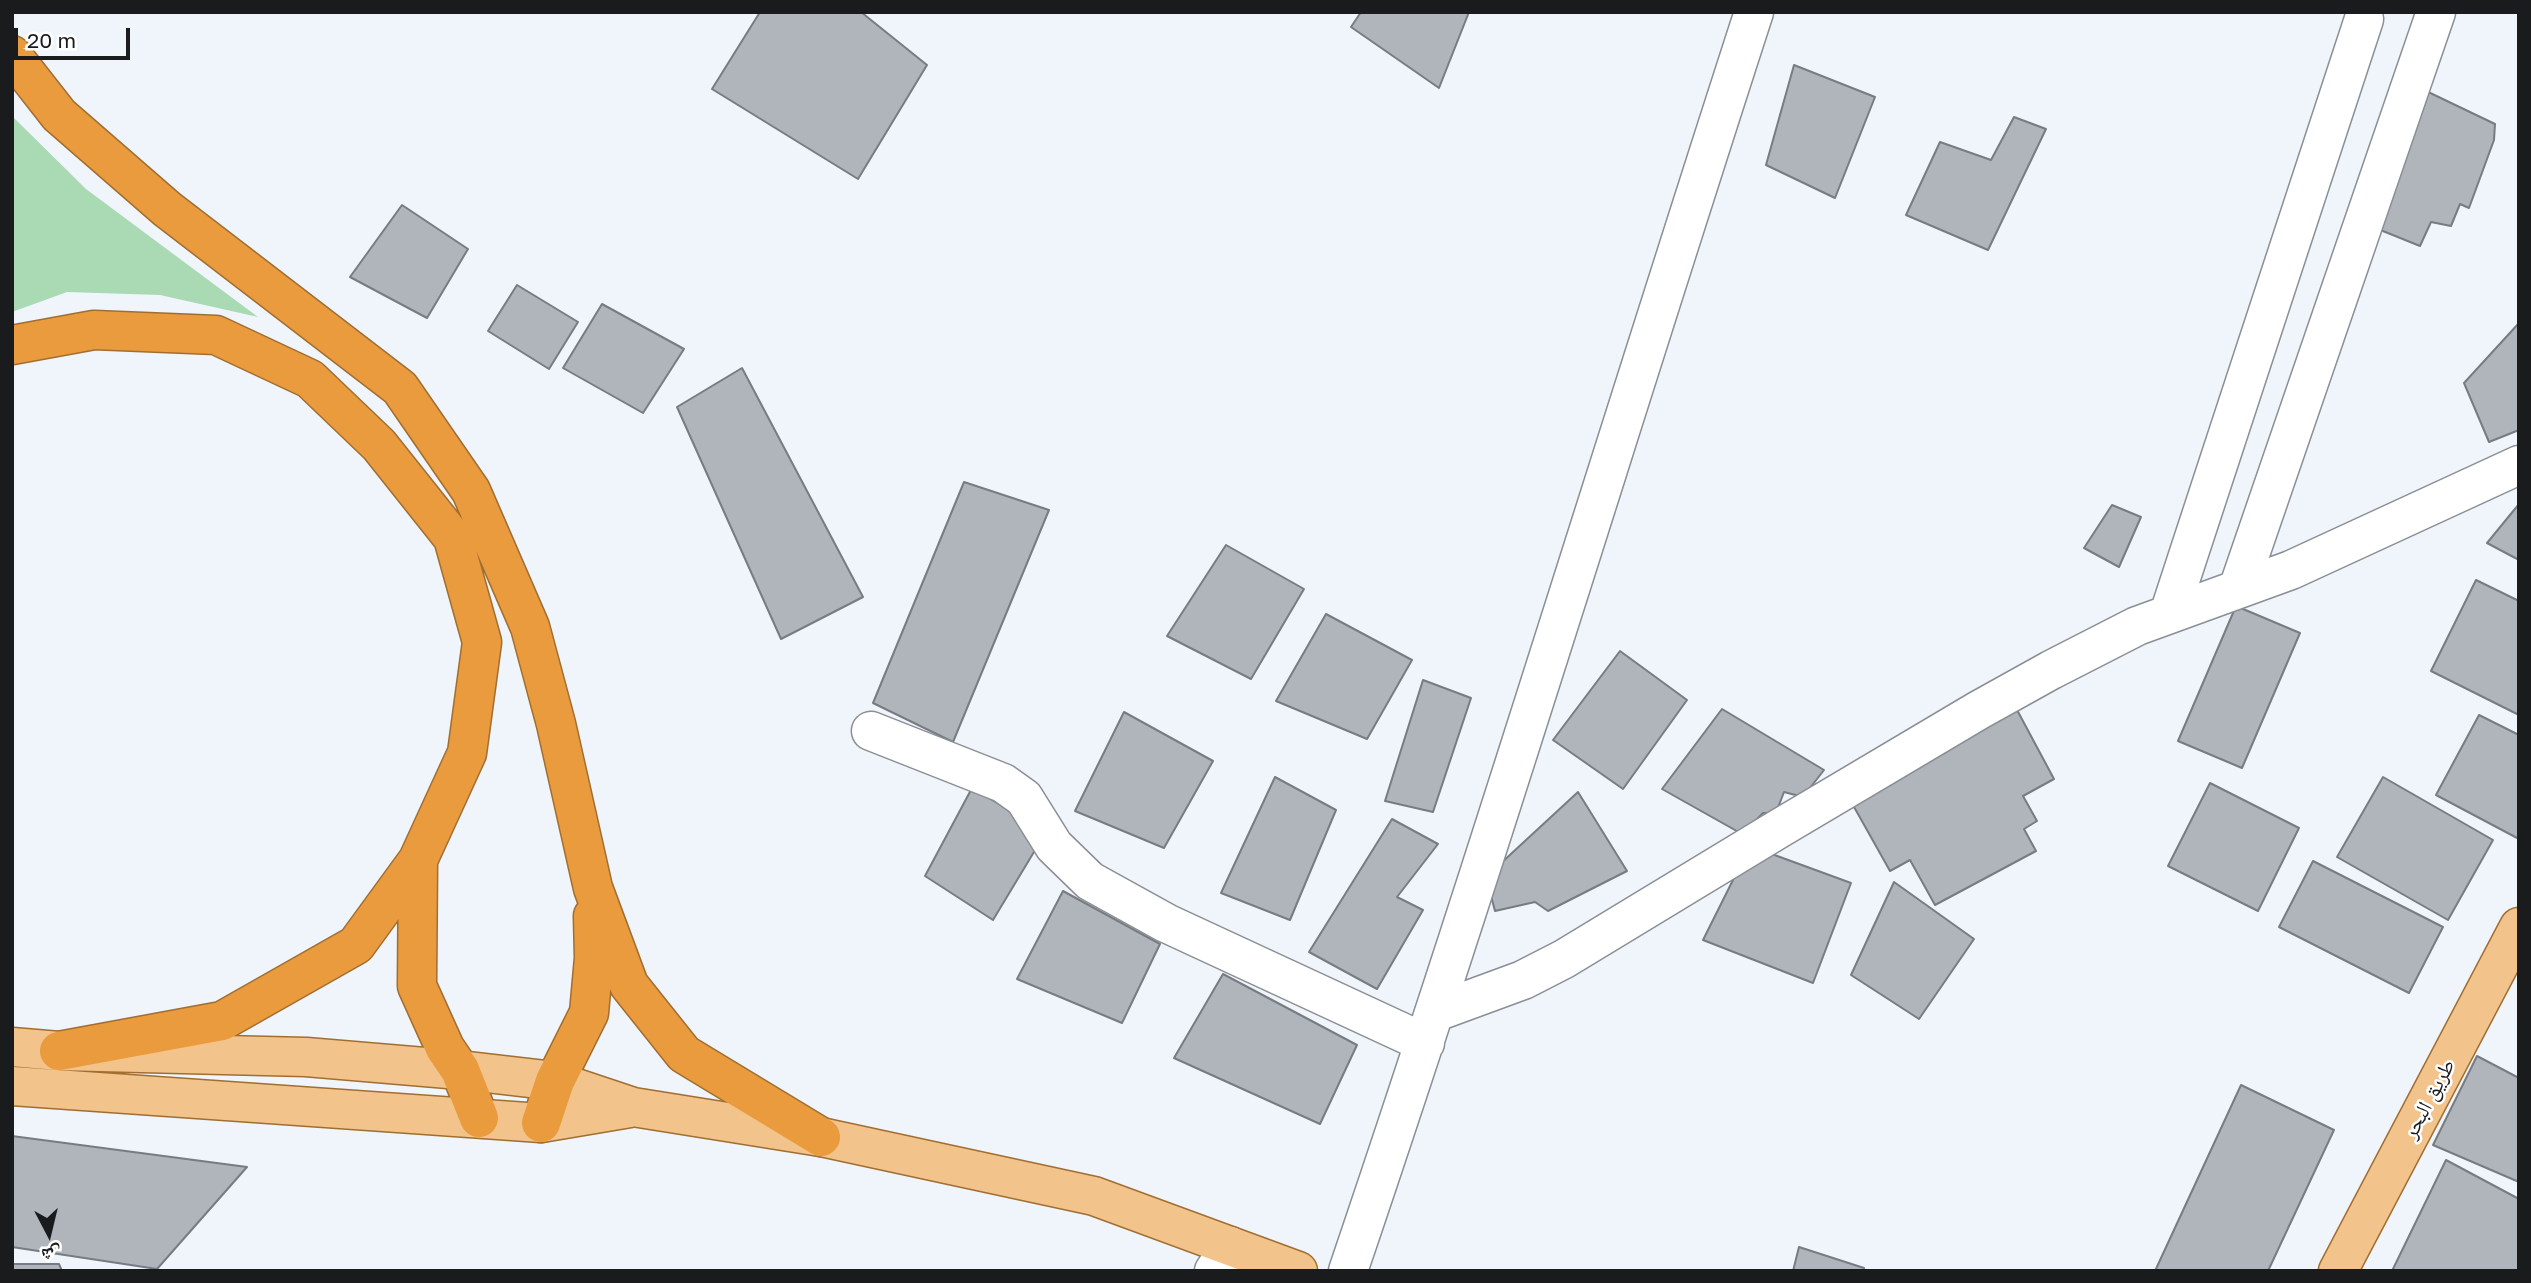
<!DOCTYPE html>
<meta charset="utf-8">
<style>
body{margin:0}
#map{position:relative;width:2531px;height:1283px;overflow:hidden;background:#eff5fb;font-family:"Golos Text","Noto Naskh Arabic",sans-serif}
canvas{display:block}
.frame{position:absolute;inset:0;border:14px solid #191b1d;pointer-events:none}
.north{position:absolute;left:14px;top:1199px;width:70px;height:70px;-webkit-text-stroke:5px #fff;paint-order:stroke;rotate:173deg;font-size:19px;font-weight:700;line-height:28px;text-align:center;color:#191b1d}
.north::after{content:'';display:block;margin:auto;width:24px;height:32px;background:#191b1d;clip-path:polygon(50% 0,100% 100%,50% 72%,0 100%)}
.scale{position:absolute;left:14px;top:28px;width:116px;height:32px;box-sizing:border-box;border:4px solid #191b1d;border-top:0;padding-left:9px;font-size:21px;line-height:24px;white-space:nowrap;color:#191b1d;-webkit-text-stroke:5px #fff;paint-order:stroke}
</style>
<div id="map">
<canvas width="2531" height="1283"></canvas>
<div class="frame"></div>
<div class="north">ش</div>
<div class="scale">20 m</div>
</div>
<script>
const ctx = document.querySelector('canvas').getContext('2d');
ctx.lineJoin = 'round';
function fill(path, color) { ctx.fillStyle = color; ctx.fill(path, 'evenodd'); }
function trace(path, color, width, dash) { ctx.strokeStyle = color; ctx.lineWidth = width; ctx.lineCap = dash ? 'butt' : 'round'; ctx.setLineDash(dash || []); ctx.stroke(path); }
function drawText(font, color, halo, rows, align = 'center') {
  ctx.font = font + ' "Golos Text","Noto Naskh Arabic",sans-serif'; ctx.lineWidth = 5; ctx.setLineDash([]); ctx.textBaseline = 'middle'; ctx.strokeStyle = halo; ctx.fillStyle = color; for (const [text, x, y, turn = 0] of rows) {
    ctx.save(); ctx.translate(x, y); ctx.rotate((+turn || 0) * Math.PI / 180); ctx.textAlign = isNaN(turn) ? turn : align; if (halo) ctx.strokeText(text, 0, 0); ctx.fillText(text, 0, 0); ctx.restore();
  }
}
const green = new Path2D(`
 M12,116l74,73 172,128 -98,-22 -93,-3 -55,20z`);
const building = new Path2D(`
 M760,12h101l66,53 -69,114 -146,-90z
 M1361,12h108l-30,76 -88,-61z
 M1794,65l81,32 -40,101 -69,-33z
 M2424,90l71,34 -1,16 -25,68 -9,-4 -9,22 -20,-4 -11,24 -52,-21z
 M2014,117l32,12 -58,121 -82,-35 34,-73 51,18z
 M402,205l66,44 -41,69 -77,-41z
 M517,285l61,37 -29,47 -61,-38z
 M602,304l82,45 -41,64 -80,-45z
 M2519,323v107l-30,12 -25,-59z
 M742,368l121,229 -82,42 -104,-232z
 M964,482l85,28 -96,232 -80,-39z
 M2519,504v56l-32,-17z
 M2112,505l29,12 -22,50 -35,-19z
 M1226,545l78,44 -53,90 -84,-43z
 M2476,580l43,21v114l-88,-44z
 M2236,606l64,27 -58,135 -64,-27z
 M1326,614l86,46 -45,79 -91,-38z
 M1620,651l67,49 -64,89 -70,-49z
 M1423,680l48,18 -38,114 -48,-11z
 M2016,708l38,71 -31,17 14,25 -13,8 12,22 -101,54 -25,-45 -20,11 -41,-73z
 M1722,709l102,61 -21,27 -19,-5 -8,21h-13l-21,21 -80,-45z
 M1124,712l89,49 -49,87 -89,-37z
 M2479,715l40,20v104l-83,-44z
 M1275,777l61,33 -46,110 -69,-27z
 M2383,777l110,63 -45,80 -111,-63z
 M2210,783l89,45 -41,83 -90,-45z
 M972,788l74,44 -53,88 -68,-44z
 M1578,792l49,79 -79,40 -13,-9 -40,9 -9,-34z
 M1392,819l46,25 -41,53 26,13 -46,79 -68,-37z
 M1750,846l101,37 -38,100 -110,-43z
 M2313,861l130,66 -34,66 -130,-66z
 M1894,882l80,57 -55,80 -68,-44z
 M1063,891l97,53 -38,79 -105,-44z
 M1223,974l134,71 -37,79 -146,-66z
 M2477,1056l42,22v104l-86,-37z
 M2241,1085l93,45 -66,141h-113z
 M12,1136l235,31 -90,102 -145,-22z
 M2446,1160l73,39v72h-127z
 M1799,1247l65,21v3h-71z
 M12,1264h47l3,7h-50z`);
const street = new Path2D(`
 M2238,589l198,-577
 M2169,614l195,-595
 M871,731l132,52 21,15 30,48 36,35 76,42 259,120
 M1436,1012l87,-32 41,-21 216,-131 199,-118 72,-40 86,-44 154,-56 228,-105
 M1214,1271l16,-25
 M1348,1271c142,-418 270,-840 406,-1259`);
const primary = new Path2D(`
 M12,1047l47,4 247,6 154,13 95,11 78,26 188,30 273,59 204,75
 M12,1086l529,37 89,-15
 M2338,1271l181,-344`);
const highway = new Path2D(`
 M12,55l47,60 108,94 233,179 71,103 59,136 26,97 37,164 36,97 55,69 137,83
 M12,345l82,-15 122,5 94,44 69,66 74,93 29,104 -15,111 -49,107 -62,85 -134,76 -163,30
 M418,860l-1,126 28,62 15,22 19,48
 M541,1123l14,-42 34,-68 5,-55 -1,-42`);
const streetNames = [
 ["طريق البحر",2429,1099,-62]
];
fill(green, '#a9dab4');
fill(building, '#b0b5bc');
trace(building, '#777c82', 2);
trace(street, '#8a8f95', 41);
trace(primary, '#a16e32', 41);
trace(highway, '#a16e32', 41);
trace(street, '#fff', 38);
trace(primary, '#f2c38b', 38);
trace(highway, '#ea9b3e', 38);
drawText('21px', '#191b1d', '#fff', streetNames);
</script>
